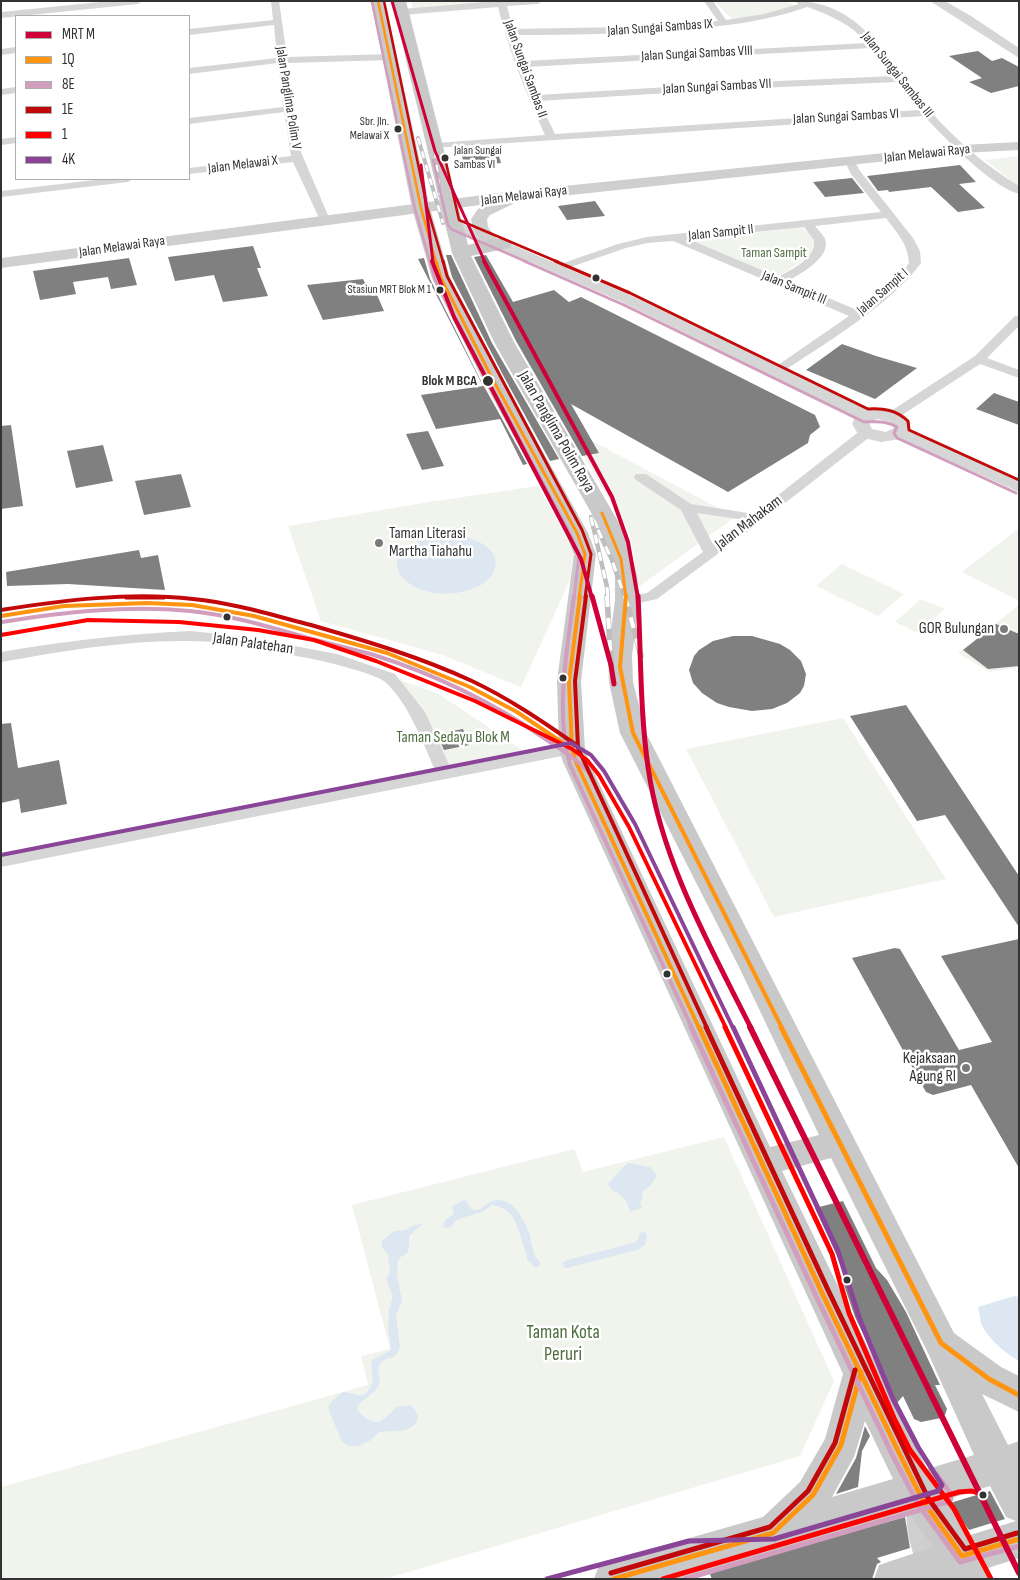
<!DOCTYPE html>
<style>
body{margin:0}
#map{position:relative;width:1020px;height:1580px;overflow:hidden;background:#fff;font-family:"Sofia Sans Condensed",sans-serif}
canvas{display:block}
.frame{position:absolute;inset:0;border:2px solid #323232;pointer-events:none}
.legend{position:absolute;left:15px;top:15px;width:175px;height:165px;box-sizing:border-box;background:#fff;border:1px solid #adadad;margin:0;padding:6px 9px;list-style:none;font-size:15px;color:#323232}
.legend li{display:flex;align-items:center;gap:10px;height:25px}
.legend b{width:25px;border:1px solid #adadad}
</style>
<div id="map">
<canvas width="1020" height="1580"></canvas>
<div class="frame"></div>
<ul class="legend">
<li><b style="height:6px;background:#ce0037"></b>MRT M</li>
<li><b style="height:6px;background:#ff9410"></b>1Q</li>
<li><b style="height:6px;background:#d19ebe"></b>8E</li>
<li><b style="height:6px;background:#c20809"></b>1E</li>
<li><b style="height:6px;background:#f00"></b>1</li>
<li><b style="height:6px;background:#8a4598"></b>4K</li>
</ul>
</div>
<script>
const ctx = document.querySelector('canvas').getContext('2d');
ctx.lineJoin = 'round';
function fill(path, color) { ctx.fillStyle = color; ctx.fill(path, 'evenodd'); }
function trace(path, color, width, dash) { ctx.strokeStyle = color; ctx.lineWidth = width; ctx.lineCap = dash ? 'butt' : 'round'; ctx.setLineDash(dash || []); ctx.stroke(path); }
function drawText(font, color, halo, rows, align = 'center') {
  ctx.font = font + ' "Sofia Sans Condensed",sans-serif'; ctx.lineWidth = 5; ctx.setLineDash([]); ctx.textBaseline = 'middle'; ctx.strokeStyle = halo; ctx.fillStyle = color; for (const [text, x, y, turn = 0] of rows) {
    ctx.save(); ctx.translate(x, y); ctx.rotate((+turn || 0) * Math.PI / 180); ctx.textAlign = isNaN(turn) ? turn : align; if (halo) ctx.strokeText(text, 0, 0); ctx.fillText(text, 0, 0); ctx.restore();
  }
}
const green = new Path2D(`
 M411,1h90l-88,9z
 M714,1h71l14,6 -65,14z
 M1019,156v31l-34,-27z
 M802,227l13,13 -6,17 -34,21 -88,-37z
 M566,427l169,90 -102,74 2,-30 -6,-29z
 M538,486l36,63 -4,31 -49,107 -79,-32 -121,-34 -33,-95 141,-24z
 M1019,528v73l-57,-29z
 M842,564l62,30 -26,22 -62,-30z
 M921,599l24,10 -27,24 -23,-11z
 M1019,605v62l-30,5 -31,-19z
 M397,679l42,15 89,60 -92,16z
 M843,718l103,161 -172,38 -88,-168z
 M724,1137l110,244 -34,75 -415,123h-384v-92l367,-102 -7,-29 29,-7 -38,-144 222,-56 9,23z`);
const water = new Path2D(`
 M435,535c19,-1 39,0 54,14 7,6 9,16 4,24 -5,9 -14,14 -24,17 -56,18 -111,-35 -34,-55z
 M629,1163l21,4 7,8 -6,10 -8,6 -1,9 -3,3 3,3 -1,2 -11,4c-1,-10 -9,-19 -18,-21l-4,-7 16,-18z
 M466,1199c10,26 19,-2 35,1 17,4 24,23 30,37l-6,13c-7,-19 -8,-42 -33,-45l-8,6 -28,9 -6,8 -7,-1 2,-7 9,-6 -2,-8z
 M423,1223l-14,13c2,27 -7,12 -12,28l1,5 -1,6 5,26 -6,14 4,32c-4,15 -14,8 -20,17 -4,6 1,14 -1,20 -4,11 -17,14 -22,24 4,8 12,14 22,14l12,-9 5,-6 15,-2 7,10c-2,20 -24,15 -39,17l-8,8 -12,6h-10l-7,-4 -14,-34 4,-7 11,-9c15,1 22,11 30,-11l-2,-18 2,-4 17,-8 1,-4 -3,-17 1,-20 4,-14 -7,-17 4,-7 -2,-17 -7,-9 2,-6 11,-9 12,-1 5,-4z
 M1014,1296l5,1v64c-13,-7 -32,-23 -38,-38 -1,-5 -2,-11 -3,-16z`);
const stream = new Path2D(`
 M528,1245l3,13 5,5
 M567,1264l70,-18 5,-4 1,-6`);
const building = new Path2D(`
 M978,51l14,10 10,-3 17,9v19l-28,7 -22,-11 13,-4 -33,-22z
 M496,147l5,16 -36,3 -5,-16z
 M960,165l16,17 -17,2 26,24 -27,4 -27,-25 -42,5 -1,-2 -10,1 -11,-15z
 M852,178l12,15 -39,4 -12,-15z
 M595,201l10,15 -38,4 -9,-14z
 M253,246l8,22h-4l11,28 -45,6 -9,-27 -39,6 -7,-24z
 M446,255h5l41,88 67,116 -9,2 -46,-84 -52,-100z
 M486,255l27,47 41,-12 15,12 12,-5 234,118 5,12 -10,8 -2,8 -80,49 -157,-88 28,49 -17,3 -66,-115 -42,-84z
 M129,258l8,27 -26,4 -3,-12 -35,5 3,12 -36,6 -7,-29z
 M424,258l6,21 50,100 47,85 -4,1 -23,-46 -64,10 -15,-34 62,-9 -65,-127z
 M363,279l9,17 5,-1 7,16 -61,9 -16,-35z
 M842,344l34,12 41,12 -42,31 -69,-29z
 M994,393l25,9v23l-43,-16z
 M11,425l12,81 -22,3v-83z
 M428,431l16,35 -22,4 -16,-36z
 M103,445l10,36 -37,7 -9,-37z
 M181,474l10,33 -47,8 -9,-34z
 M139,550l2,8 17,-3 7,35 -97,-6 -61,2 -1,-14z
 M996,624l23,10v32l-31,3 -25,-19z
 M733,636h19l28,8 10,6 11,11 5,13 -2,12 -4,7 -13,10 -15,6 -20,2 -23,-4 -12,-4 -15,-10 -9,-10 -4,-13 5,-14 5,-6 14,-9z
 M906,705l113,171v51l-74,-112 -28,6 -67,-105z
 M11,723l7,45 41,-8 8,44 -46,9 -2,-14 -18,4v-79z
 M463,729l6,16 -25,5 -7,-16z
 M1019,939v229l-48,-83 -38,10 -7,-3 -74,-134 43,-10 5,1 59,101 33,-8 -51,-86z
 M843,1201l33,67 11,12 19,32 34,73h-5l12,24 -2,6 -4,3 -20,4 -7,-3 -11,-23 -6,7 -42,-86 -12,-35v-13l-28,-61z
 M865,1426l5,10 -8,15 -4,36 -22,7 20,-36z
 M990,1491l15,28 -36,11 -19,-27z
 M905,1517l5,31 -33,10 4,4 -4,2 -5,15h-160l-3,-7 156,-46 1,2z`);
const minor = new Path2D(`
 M110,1h32l-4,3 -137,14v-6z
 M271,1h8l8,56 104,-3 5,3 -5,3 -104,3 11,82 32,75 -1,2h-8l-1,-2 -27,-58 -104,12v-6l102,-12 -7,-44 -95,12v-6l94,-11 -5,-44 -89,11v-6l88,-10 -3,-33 -85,10v-6l84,-9z
 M497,1h45l-4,3 -31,2 6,23 110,-2 95,-6 -14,-20h9l13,19 38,-6 35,-10 -5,-3c73,0 95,67 137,111 26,29 55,54 88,74v8c-29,-8 -74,-56 -95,-78l-492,32 -1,-2 5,-3 109,-8c-19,-42 -36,-84 -47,-128l-96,8 -4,-3 4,-3zM807,7c23,8 44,17 60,36l-343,18 -9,-26c54,0 109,-1 164,-5 44,-4 87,-8 128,-23zM871,48l23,28 -161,7 -196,12 -11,-28zM898,82l21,28 -364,24 -16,-33 194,-12z
 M16,47v6l-15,2v-6z
 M16,87v6l-15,2v-6z
 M16,137v6l-15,2v-6z
 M850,159l4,1 6,11 53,67 7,13 1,12c-30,42 -99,82 -143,112l-4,1 -6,-4 81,-56 -176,-75 -26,2 -21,5 -67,23 -6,-3 2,-2 63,-22 29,-7 234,-25 -30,-38 -6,-12zM886,218c11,15 22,26 23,45l-7,10 -45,37 -69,-29c12,-7 44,-24 37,-42 -2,-5 -7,-9 -10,-13zM804,227l10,13c2,19 -22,29 -36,37l-90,-38z
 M103,179h30l-5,3 -127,15v-6z
 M1015,316h4v10l-32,32 32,12v8l-39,-14 -84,55h-8l-2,-3 2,-3 87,-57z
 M866,429l5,1 1,3 -1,3 -109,85 -105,78 -18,4h-17l-2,-3 2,-3 25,-4 56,-41 -22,-42 -45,-30 -2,-3 2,-3h10l45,30 63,10 107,-84zM697,513l48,7 -32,24z
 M191,631l56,6 90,17 58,20 30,38 25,55 122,-23 6,1 2,4 -2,4 -6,1 -571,113v-12l434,-85c-12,-27 -27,-68 -50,-88 -8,-8 -58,-20 -72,-23 -40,-7 -82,-18 -123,-18 -64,-1 -127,10 -189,21v-10c64,-11 126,-18 190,-21z`);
const tertiary = new Path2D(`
 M930,1h15l26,15 48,32v10z
 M454,220l178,76 237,114c15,-3 33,1 41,14v7l109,49v12l-119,-53 -19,3 -21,-5 -8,-13 3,-7 -233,-115 -173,-75 -2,-3 2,-3zM877,419l14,3 3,6 -8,4 -14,-3 -3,-6z`);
const secondary = new Path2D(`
 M1019,142v8l-57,3 -447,48 -2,3 -23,11 -3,4 1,8 9,12 -2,3c-14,4 -22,-11 -24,-23l7,-10 10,-5 -487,64v-10l505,-66 456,-47z
 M923,1488l12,5 5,12 7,47 10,27h-34c-11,-25 -23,-60 -12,-86z`);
const primary = new Path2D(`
 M371,1h14l45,207 20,70 52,100 86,155 8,21 -15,127 4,68 4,13 181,385 49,-12 -80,-168 -119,-234 -11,-51 -1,-26 7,-56v-24l-5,-19 -13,-34 -103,-181 -42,-89 -60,-252h14l62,244c14,-3 27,-8 41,-5l3,4 -3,4 -38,8 43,86 105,181 13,34 5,19 2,24 -7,56 1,26 13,51 308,600 47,34 18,9v36l-37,-18 26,51 11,-4v117l-31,10 4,11h-118l5,-14 54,-18 -25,-36 -229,68h-85l5,-14 14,-5 150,-43 37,-35 25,-43 18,-65 -280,-612 -4,-13 -2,-68 17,-127 -8,-21 -84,-155 -50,-100 -20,-70zM831,1158l97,195 46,102 -47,14 -145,-298zM865,1421l28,58 -61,18 22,-40zM990,1486l16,31 10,4 -46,14 -25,-35z`);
const railFar2 = new Path2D(`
 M418,138l25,85
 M435,151l5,44`);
const railFar1 = new Path2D(`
 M591,517l16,70 1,11
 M598,530l14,30 13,38`);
const rail = new Path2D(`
 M607,596l4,69
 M625,596l16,60`);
const bus1Far3 = new Path2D(`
 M378,1l43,207 15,54`);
const bus1Far2 = new Path2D(`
 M436,261l5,17 51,100 85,155 8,21 -6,44
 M602,513l19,46 5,39`);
const bus1Far1 = new Path2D(`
 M580,596l-11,85 3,68 4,13 123,266
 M626,596l-6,71 13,66 149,295
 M1,616l63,-10 83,-3 45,2 62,11 133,37 83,34 47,25 55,37`);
const bus1 = new Path2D(`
 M699,1027l123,266 77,160 24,48 39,55 57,-17
 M781,1027l160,316 48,36 30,16
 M614,1579l159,-46 40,-38 28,-50 20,-73`);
const bus2Far3 = new Path2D(`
 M372,2l43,207 15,53
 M433,160l15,65 3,4 76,33`);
const bus2Far2 = new Path2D(`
 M430,261l5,19 136,256 8,19 -5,43
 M524,261l100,44 240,117c12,0 22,-2 33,5l-3,6 3,5 119,55`);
const bus2Far1 = new Path2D(`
 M574,596c-7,55 -19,114 -4,169l122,263
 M2,622c62,-10 125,-17 188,-11 41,4 79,16 118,27 22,6 44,11 66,17 60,19 118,47 170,83 16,11 34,21 47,37`);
const bus2 = new Path2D(`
 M691,1027l125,269 77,160 25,48 42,58 59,-16
 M685,1579l262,-77 4,-3 -1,-6 -13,-18`);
const bus3Far3 = new Path2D(`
 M384,1l43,206 16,55
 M445,158l14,62 99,42`);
const bus3Far2 = new Path2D(`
 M443,261l4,15 135,254 9,24 -6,44
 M555,261l75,32 238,116c16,-1 28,1 40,12l1,9 110,50
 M126,598h38`);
const bus3Far1 = new Path2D(`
 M586,596l-11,85 3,67 129,280
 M1,610c63,-10 128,-18 192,-11 40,4 79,16 118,26 55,16 109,32 161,56 36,17 70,40 103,63`);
const bus3 = new Path2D(`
 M706,1027l122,263 100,208 37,51 52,-16
 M611,1573l159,-46 38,-36 27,-48 20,-73`);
const bus4Far1 = new Path2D(`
 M1,635l87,-15 91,2 79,8 56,10 62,21 99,40 97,48 15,11 12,15 30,52 97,201`);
const bus4 = new Path2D(`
 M725,1027l107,227 17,59 45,105 16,32 44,59 37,70
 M663,1579l296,-87 13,-1 11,4`);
const bus5Far1 = new Path2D(`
 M1,855l570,-112 20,12 13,16 31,53 98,204`);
const bus5 = new Path2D(`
 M547,1579l142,-38 85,-2 164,-48 4,-6 -24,-38 -25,-48 -33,-79 -22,-69 -105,-224`);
const metro1Far3 = new Path2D(`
 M392,1l43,150 50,111
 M421,165l12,97`);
const metro1Far2 = new Path2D(`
 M432,261l22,56 127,242 11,39
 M484,261l128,236 16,45 10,56`);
const metro1Far1 = new Path2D(`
 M592,596l19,69 3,19
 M638,596c3,57 2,115 10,171 13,93 62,179 103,261`);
const metro1 = new Path2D(`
 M750,1027l269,546`);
const markers = [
 [398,129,4.5,"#323232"],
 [445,158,4.5,"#323232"],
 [596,278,4.5,"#323232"],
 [440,290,4.5,"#323232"],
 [488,381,6,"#323232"],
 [379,543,5,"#7a7a7a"],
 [227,617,4.5,"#323232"],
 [1004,629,5,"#7a7a7a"],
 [563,678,4.5,"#323232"],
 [667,974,4.5,"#323232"],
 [966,1068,5,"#7a7a7a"],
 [847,1280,4.5,"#323232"],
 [983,1495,4.5,"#323232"]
];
const farBusnames = [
 ["Sbr. Jln.",389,122],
 ["Melawai X",389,136],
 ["Jalan Sungai",454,151,"left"],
 ["Sambas VI",454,165,"left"],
 ["Stasiun MRT Blok M 1",431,290]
];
const farStreetnames = [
 ["Jalan Sungai Sambas IX",660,28,-4],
 ["Jalan Sungai Sambas VIII",697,54,-3],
 ["Jalan Sungai Sambas II",525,69,70],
 ["Jalan Sungai Sambas III",897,75,51],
 ["Jalan Sungai Sambas VII",717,87,-3],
 ["Jalan Panglima Polim V",288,98,81],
 ["Jalan Sungai Sambas VI",846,117,-3],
 ["Jalan Melawai Raya",927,154,-6],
 ["Jalan Melawai X",243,165,-7],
 ["Jalan Melawai Raya",524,196,-7],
 ["Jalan Sampit II",721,233,-6],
 ["Jalan Melawai Raya",122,247,-8],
 ["Jalan Sampit III",794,288,22],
 ["Jalan Sampit I",883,292,-41]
];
const farParknames = [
 ["Taman Sampit",774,253]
];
const farStopnames = [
 ["Blok M BCA",477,381]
];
const streetNames = [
 ["Jalan Panglima Polim Raya",556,432,60],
 ["Jalan Mahakam",749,523,-37],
 ["Jalan Palatehan",253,644,8]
];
const poiNames = [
 ["Taman Literasi",389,534,"left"],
 ["Martha Tiahahu",389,552,"left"],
 ["GOR Bulungan",994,629],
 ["Kejaksaan",956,1059],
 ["Agung RI",956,1077]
];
const parkNames = [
 ["Taman Sedayu Blok M",453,738]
];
const nearParknames = [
 ["Taman Kota",563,1333],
 ["Peruri",563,1355]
];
fill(green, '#f0f4ed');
fill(water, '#dde7f2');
trace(stream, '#dde7f2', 8);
fill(building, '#808080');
fill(minor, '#d6d6d6');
fill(tertiary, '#d6d6d6');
fill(secondary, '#cfcfcf');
fill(primary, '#c9c9c9');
trace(railFar2, '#bebebe', 4);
trace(railFar1, '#bebebe', 4.5);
trace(rail, '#bebebe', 5.5);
trace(railFar2, '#fff', 2.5, [7]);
trace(railFar1, '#fff', 3, [9]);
trace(rail, '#fff', 4, [11]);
trace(bus1Far3, '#ff9410', 2.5);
trace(bus1Far2, '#ff9410', 3);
trace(bus1Far1, '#ff9410', 4);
trace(bus1, '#ff9410', 5);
trace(bus2Far3, '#d19ebe', 2.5);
trace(bus2Far2, '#d19ebe', 3);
trace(bus2Far1, '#d19ebe', 4);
trace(bus2, '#d19ebe', 5);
trace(bus3Far3, '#c20809', 2.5);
trace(bus3Far2, '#c20809', 3);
trace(bus3Far1, '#c20809', 4);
trace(bus3, '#c20809', 5);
trace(bus4Far1, '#f00', 4);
trace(bus4, '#f00', 5);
trace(bus5Far1, '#8a4598', 4);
trace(bus5, '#8a4598', 5);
trace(metro1Far3, '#ce0037', 3);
trace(metro1Far2, '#ce0037', 4);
trace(metro1Far1, '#ce0037', 5);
trace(metro1, '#ce0037', 6);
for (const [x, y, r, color] of markers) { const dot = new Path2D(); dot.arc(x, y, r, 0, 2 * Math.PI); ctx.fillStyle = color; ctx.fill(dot); trace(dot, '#fff', 2); }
drawText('12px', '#323232', '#fff', farBusnames, 'right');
drawText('14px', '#323232', '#fff', farStreetnames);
drawText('14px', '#4f6e40', '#fff', farParknames);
drawText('bold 14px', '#323232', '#fff', farStopnames, 'right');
drawText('16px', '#323232', '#fff', streetNames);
drawText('16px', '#323232', '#fff', poiNames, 'right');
drawText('16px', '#4f6e40', '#fff', parkNames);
drawText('19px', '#4f6e40', '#fff', nearParknames);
</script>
